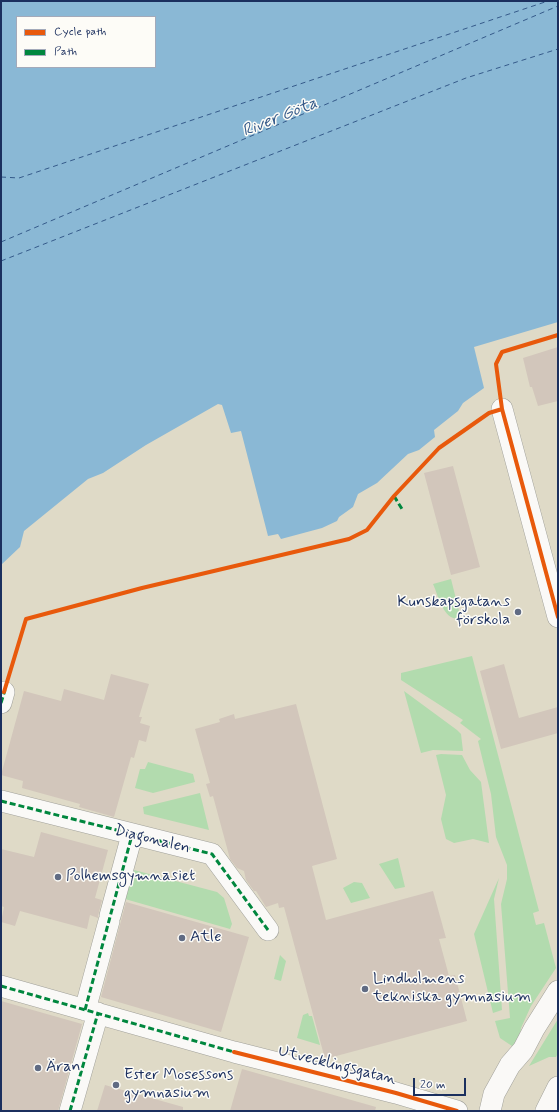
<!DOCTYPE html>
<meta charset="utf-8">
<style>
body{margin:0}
#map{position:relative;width:559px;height:1112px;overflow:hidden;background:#dfdac7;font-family:Mynerve,sans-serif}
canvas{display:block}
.frame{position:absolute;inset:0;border:2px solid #1b2f5e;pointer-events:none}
.legend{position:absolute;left:16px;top:16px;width:140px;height:52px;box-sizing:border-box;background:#fdfcf7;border:1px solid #a3aaba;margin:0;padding:5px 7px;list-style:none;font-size:12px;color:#1b2f5e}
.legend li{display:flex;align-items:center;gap:8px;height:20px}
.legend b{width:20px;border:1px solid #a3aaba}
.scale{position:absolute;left:413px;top:1078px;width:53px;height:18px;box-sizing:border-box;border:2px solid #1b2f5e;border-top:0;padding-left:5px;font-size:12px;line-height:14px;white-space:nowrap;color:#1b2f5e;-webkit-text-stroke:3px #fdfcf7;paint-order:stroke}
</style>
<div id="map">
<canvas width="559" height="1112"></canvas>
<div class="frame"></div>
<ul class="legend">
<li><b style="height:5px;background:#e8590c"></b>Cycle path</li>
<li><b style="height:5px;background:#00873e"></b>Path</li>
</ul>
<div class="scale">20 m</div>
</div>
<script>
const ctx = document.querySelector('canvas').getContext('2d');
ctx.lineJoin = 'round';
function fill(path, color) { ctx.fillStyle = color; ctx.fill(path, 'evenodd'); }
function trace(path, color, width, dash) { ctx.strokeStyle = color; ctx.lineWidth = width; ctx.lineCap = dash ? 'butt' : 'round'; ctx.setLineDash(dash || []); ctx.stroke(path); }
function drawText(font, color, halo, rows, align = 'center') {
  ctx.font = font + ' Mynerve,sans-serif'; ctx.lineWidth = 3; ctx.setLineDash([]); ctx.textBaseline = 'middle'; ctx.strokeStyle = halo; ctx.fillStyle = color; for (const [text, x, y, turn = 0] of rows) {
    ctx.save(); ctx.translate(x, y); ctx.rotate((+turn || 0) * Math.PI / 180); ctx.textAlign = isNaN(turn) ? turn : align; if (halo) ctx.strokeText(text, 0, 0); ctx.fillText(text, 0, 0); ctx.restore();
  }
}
const green = new Path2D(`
 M451,579l10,40c-18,2 -22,-22 -28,-35z
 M472,656l67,255 -6,2 3,12 8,-2 12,45 -25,38 -10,22 -1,9 -5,11 -15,-10 -5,-17 15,-3 -9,-114 6,-25v-14l-11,-28 -5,-43 -13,-53 3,-2 -21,-16 3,-3 -62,-40v-7z
 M404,691l53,39 4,4 2,17 -30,-1 -12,3z
 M441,754l21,1 8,15 11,12 8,61 -16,-4 -19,4 -8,-4 -5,-20 5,-24 -10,-40z
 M148,762l45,12 2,8 -42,11 -18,-5 5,-19h5z
 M200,793l9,37 -65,-16 -1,-7z
 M398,858l7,29 -10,2 -16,-25z
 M134,870l83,22 7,6 8,26 -2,5 -105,-30z
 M499,878l-5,21 8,111 -9,3 -19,-79z
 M354,882l8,1 8,15 -19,5 -8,-15z
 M280,955l6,6 -5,20 -7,-2z
 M308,1013l1,3h3l8,29 -23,-7 6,-23z
 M558,1019v34l-2,4h-7l-20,9z`);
const water = new Path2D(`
 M1,1h557v321l-84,25 10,41 -21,15 -5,8 -24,19 1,7 -16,13 -11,4 -31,29 -19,11 -5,13 -14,10 -2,4 -15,7 -41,11 -3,-5 -10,2 -27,-105 -10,2 -9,-28 -4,-1 -72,41 -43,28 -15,6 -64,52 -4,16 -19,18zM17,17h138v50h-138z`);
const ferry = new Path2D(`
 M1,177l18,1 529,-177
 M1,242l557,-236
 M1,261l465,-183 92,-29`);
const building = new Path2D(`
 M558,347v54l-20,5 -6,-19h-2l-7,-29z
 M453,466l27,101 -29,8 -27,-102z
 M504,664l15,54 39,-11v26l-57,16 -21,-78z
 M111,674l38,10 -10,33h3l-2,6 10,3 -4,16 -7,-2 -5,18 -3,-1 -17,60 -35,-10 1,-3 -58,-16 1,-7 -22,-6 23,-84 37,10 3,-12 40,11z
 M296,704l41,155 -25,7 14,54 107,-29 13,47 -7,1 10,37 6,-1 12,46 -142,38 -41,-152 -5,1 -1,-5 -12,4 -10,-16h-2l-8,-11 -2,-9 -7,-3 -7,-9 -17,-63 -3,1 -4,-13 4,-1 -15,-54 25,-7 -1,-3 15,-5 1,5z
 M41,832l67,18 -13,48 7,2 -4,16v2l-8,-3 -3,14 -67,-18 -5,15 -14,-4 3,-15 -3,-1v-57l33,8z
 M126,902l123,35 -28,95 -120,-35z
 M1,1001l81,23 -24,87h-57z
 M242,1069l134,38 -1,4h-145z
 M105,1085l78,22v4h-86z`);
const street = new Path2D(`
 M502,409l56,208
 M1,703l3,-11
 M1,801l211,53 56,76
 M110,916l22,-81
 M1,986l233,66 162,41 61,18
 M85,1010l24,-89
 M70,1111l28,-98
 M490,1111l4,-17 16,-29 13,-15 11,-21 24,-38
 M546,1111l12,-24`);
const quiet = new Path2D(`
 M394,496l8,13
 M1,703l4,-13
 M1,801l211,53 56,76
 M1,986l233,66
 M85,1010l47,-175
 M70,1111l28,-98`);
const cycleway = new Path2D(`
 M558,335l-56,17 -6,12 6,45 56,208
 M4,692l22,-73 116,-31 207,-49 18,-9 27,-34 45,-48 50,-35 13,-4
 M234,1052l162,41 61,18`);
const markers = [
 [518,612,4,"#606b83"],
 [58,877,4,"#606b83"],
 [182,938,4,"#606b83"],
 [365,989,4,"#606b83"],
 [38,1068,4,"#606b83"],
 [116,1085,4,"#606b83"]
];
const poiNames = [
 ["Kunskapsgatans",510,603,"right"],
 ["förskola",510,621,"right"],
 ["Polhemsgymnasiet",66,877],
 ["Atle",190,938],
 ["Lindholmens",373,980],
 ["tekniska gymnasium",373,998],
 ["Äran",46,1068],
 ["Ester Mosessons",124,1076],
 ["gymnasium",124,1094]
];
const streetNames = [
 ["Diagonalen",152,840,14],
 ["Utvecklingsgatan",337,1066,14]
];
const waterNames = [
 ["River Göta",280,118,-22]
];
fill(green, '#b2dbae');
fill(water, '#8ab8d5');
trace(ferry, '#355a8a', 1, [5, 4]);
fill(building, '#d2c6bb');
trace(street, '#a0a09a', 22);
trace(street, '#faf9f7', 21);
trace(quiet, '#00873e', 3, [6, 3]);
trace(cycleway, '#e8590c', 4);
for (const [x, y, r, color] of markers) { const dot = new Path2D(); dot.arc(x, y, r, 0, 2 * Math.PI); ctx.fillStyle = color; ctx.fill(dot); trace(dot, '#fdfcf7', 1.5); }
drawText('16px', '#1b2f5e', '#fdfcf7', poiNames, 'left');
drawText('16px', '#1b2f5e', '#fdfcf7', streetNames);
drawText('italic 17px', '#355a8a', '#fdfcf7', waterNames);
</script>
